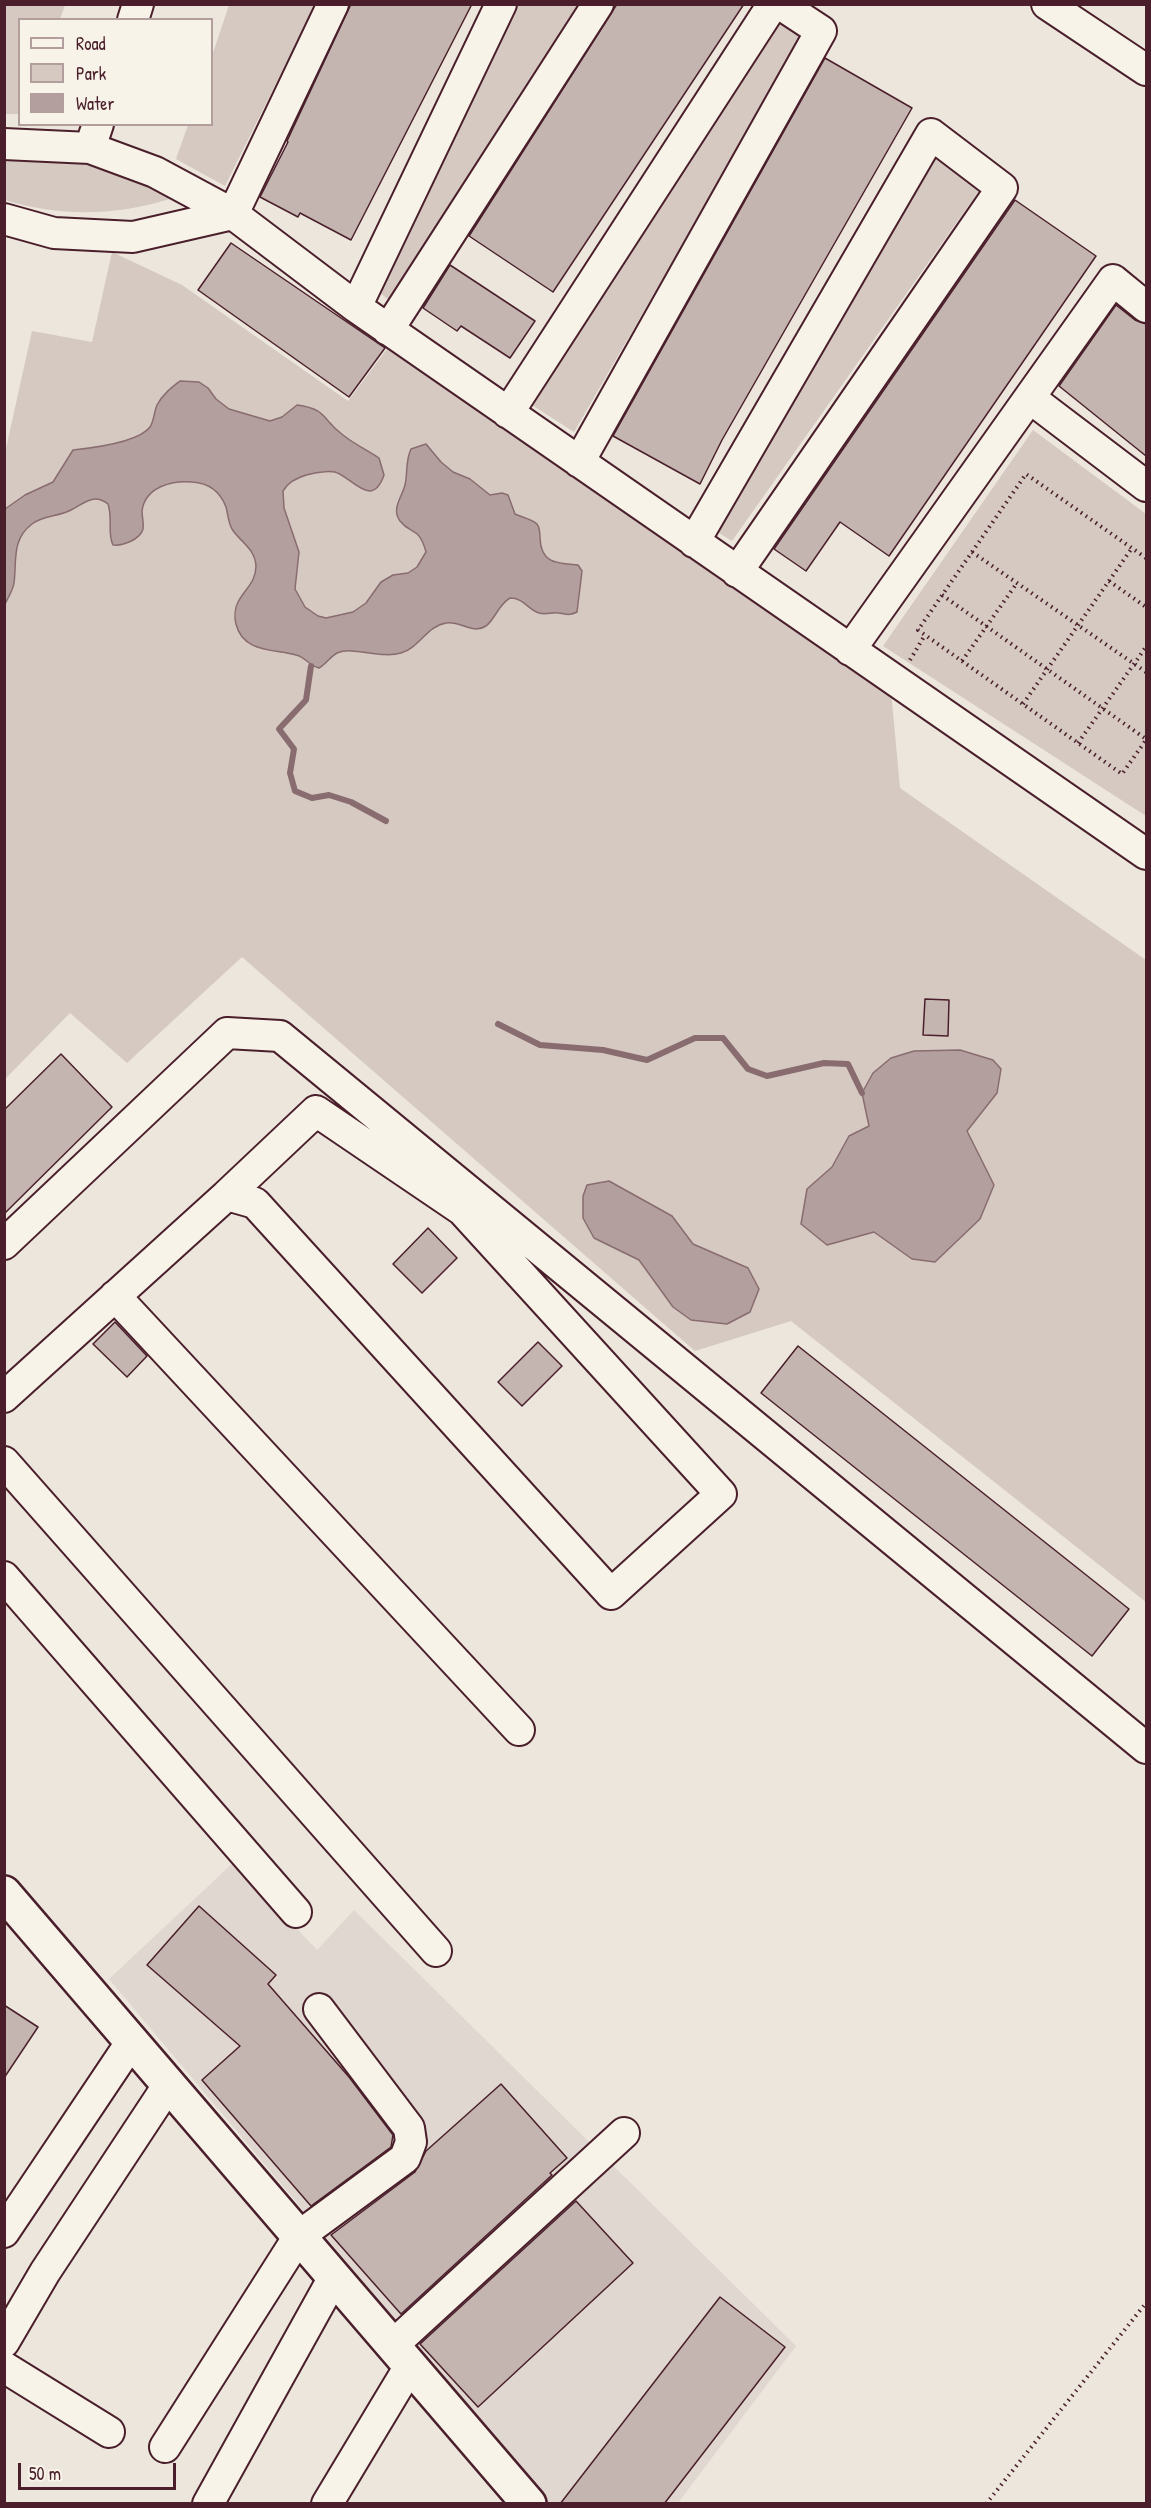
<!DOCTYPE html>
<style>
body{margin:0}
#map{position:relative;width:1151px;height:2508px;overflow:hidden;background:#ece6dd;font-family:"Patrick Hand",sans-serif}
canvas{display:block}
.frame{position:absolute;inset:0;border:6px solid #4a1f2b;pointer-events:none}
.legend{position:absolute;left:18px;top:18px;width:195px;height:108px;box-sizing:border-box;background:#f7f3e8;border:2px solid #b29e9c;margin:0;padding:8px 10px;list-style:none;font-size:18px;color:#4a1f2b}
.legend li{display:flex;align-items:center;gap:12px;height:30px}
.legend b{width:30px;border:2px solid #b29e9c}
.scale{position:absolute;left:18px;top:2463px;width:158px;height:27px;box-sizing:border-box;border:3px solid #4a1f2b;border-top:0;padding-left:8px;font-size:18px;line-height:21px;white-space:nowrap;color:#4a1f2b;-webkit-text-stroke:4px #f7f3e8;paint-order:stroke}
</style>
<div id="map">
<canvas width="1151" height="2508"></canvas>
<div class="frame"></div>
<ul class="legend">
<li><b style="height:8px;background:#f7f3e8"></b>Road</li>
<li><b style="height:16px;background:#d5c9c2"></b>Park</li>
<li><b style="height:16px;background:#b39f9d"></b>Water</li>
</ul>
<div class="scale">50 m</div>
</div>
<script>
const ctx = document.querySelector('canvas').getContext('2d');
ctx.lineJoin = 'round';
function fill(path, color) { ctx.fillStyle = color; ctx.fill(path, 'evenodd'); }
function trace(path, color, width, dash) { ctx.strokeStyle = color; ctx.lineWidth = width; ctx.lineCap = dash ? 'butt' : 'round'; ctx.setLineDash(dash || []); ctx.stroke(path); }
const built = new Path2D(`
 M234,1862l83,88 37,-40 442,436 -118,157h-129l-440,-524z`);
const green = new Path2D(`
 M4,5h61l-5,14 -40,1 -1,94h-14z
 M229,5h86l-90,181 -49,-27 12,-34 24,-1v-68z
 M509,5h77l-197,295 -17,-13z
 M775,18l29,16 -230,398 -50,-32z
 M932,148l51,37 -251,356 -21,-13z
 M4,159l80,3 45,14 41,23c-56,17 -109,18 -165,1z
 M112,252l70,33 166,116 42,-56 501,346 9,97 246,172v642l-355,-281 -96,30 -453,-394 -115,106 -57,-50 -65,66v-626l27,-122 60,11z
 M1033,430l113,84v302l-263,-170z`);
const water = new Path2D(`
 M180,381l19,1 9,6 8,11 13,10 41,12 12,-4 15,-12c31,4 25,15 46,30 11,9 24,15 36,23l5,17c-12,35 -32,2 -49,-3 -10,-2 -20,1 -29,3 -10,4 -17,6 -23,16l1,17 15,44 -4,37 10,18 13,9 8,2 27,-6 13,-9 15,-21 12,-7 15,-2 9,-6 9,-15c-7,-26 -15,-17 -26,-31 -9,-12 2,-24 5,-36 3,-13 0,-23 6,-36l15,-5 15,18 12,10 17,7 20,16 12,-2 6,2 7,19c6,3 17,5 22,10 3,4 3,9 3,14 1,26 17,25 38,27l4,6 -5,41c-8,4 -10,2 -19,1 -6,-1 -12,2 -19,0 -12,-4 -15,-15 -29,-15 -12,7 -14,20 -24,28 -14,9 -26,-6 -40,-3 -19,3 -27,25 -45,30 -21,6 -48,-7 -64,0 -7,4 -11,11 -18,15 -10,-2 -13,-11 -23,-13 -22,-6 -53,-2 -60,-31 -2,-7 -1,-16 2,-22 7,-13 18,-20 18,-36 -1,-18 -16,-24 -24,-37 -4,-7 -4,-15 -6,-22 -6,-16 -18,-24 -34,-25 -20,-2 -47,5 -50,29 0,6 2,13 1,18 -3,11 -21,17 -30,16 -6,-12 0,-26 -5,-41 -14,-11 -24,-1 -37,6 -13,7 -28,5 -39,14 -21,16 -15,37 -18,59 -1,7 -6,15 -9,21v-95l20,-14 28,-13 20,-32c19,-2 65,-7 77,-23 4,-6 4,-15 7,-22 6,-11 14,-17 23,-24z
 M960,1050l33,10 8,9 -4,24 -30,38 27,54 -14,34 -45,43 -23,-3 -38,-27 -47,13 -26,-21 6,-35 25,-22 17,-31 20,-10 -7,-33 11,-20 18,-15 23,-7z
 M609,1181l63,35 21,28 55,24 11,21 -9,23 -23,12 -36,-4 -18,-13 -34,-47 -45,-22 -11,-20v-22l4,-11z`);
const stream = new Path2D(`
 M311,666l-5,34 -27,29 15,20 -4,24 5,18 17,7 17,-3 22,7 35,19
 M498,1024l42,21 63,5 44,10 48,-22h28l25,31 19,7 57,-13 24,1 14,29`);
const building = new Path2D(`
 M351,4h121l-121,236 -51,-27 -2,4 -38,-20 28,-55 -1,-1z
 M617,4h127l-191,288 -84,-56z
 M825,58l87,50 -190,332 -22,44 -87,-48z
 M1015,200l81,56 -207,300 -49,-34 -34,49 -32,-22z
 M231,243l154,105 -36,49 -151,-107z
 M450,265l85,56 -25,37 -49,-32 -4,5 -34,-23z
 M1116,305l19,15 11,4v132l-87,-70z
 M925,999l24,1 -1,36 -25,-1z
 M61,1054l51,53 -108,107v-104z
 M428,1228l29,30 -35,35 -29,-29z
 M115,1322l32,34 -20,21 -34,-33z
 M538,1342l24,24 -40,40 -24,-24z
 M798,1346l331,263 -37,47 -331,-263z
 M199,1906l77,69 -8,9 81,93 44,58 -2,12 -80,59 -109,-126 38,-34 -93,-81z
 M4,2005l34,22 -34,51z
 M501,2084l66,74 -17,15 2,2 -151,139 -70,-79 84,-63 11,-21z
 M576,2201l57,62 -155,144 -58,-63z
 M720,2297l65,50 -121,157h-104z`);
const path = new Path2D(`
 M972,552l174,120
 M1146,558l-120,-84 -108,156 204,144 24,-34
 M1109,581l37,26
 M942,595l204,144
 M910,660l15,-25
 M962,661l55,-78
 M1023,704l109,-156
 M1078,743l68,-96
 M986,2504l160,-201`);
const minor = new Path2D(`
 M1047,4l99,66
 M133,20l5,-16
 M4,144l86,4 65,24 78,42 123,93 790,547
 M90,148l8,-24
 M4,219l50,14 79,4 100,-23 100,-210
 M356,307l145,-303
 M388,330l210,-326
 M1030,398l116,88
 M508,413l265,-409
 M579,462l242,-431 -41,-27
 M694,542l237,-408 71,54 -265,384
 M850,650l263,-370 33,27
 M4,1244l223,-211 53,3 866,712
 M115,1296l404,434
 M4,1397l223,-202 28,8 356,391 110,-100 -259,-284 -146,-99 -89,84
 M4,1462l432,489
 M4,1577l292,335
 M4,2232l128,-191
 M4,2342l41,-70 124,-188
 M393,2345l231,-212
 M4,2367l105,65
 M165,2447l134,-211 106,-78 6,-16 -2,-14 -90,-119
 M208,2504l126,-227
 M327,2504l83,-138`);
const major = new Path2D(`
 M4,1893l525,611`);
fill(built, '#e0d7d0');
fill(green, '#d5c9c2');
fill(water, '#b39f9d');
trace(water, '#896c6f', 1.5);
trace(stream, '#896c6f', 6);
fill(building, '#c4b5b0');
trace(building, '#4a1f2b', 1.5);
trace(minor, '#4a1f2b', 34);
trace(major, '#4a1f2b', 38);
trace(path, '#4a1f2b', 4, [1.5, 4.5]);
trace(minor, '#f7f3e8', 30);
trace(major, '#f7f3e8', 33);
</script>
